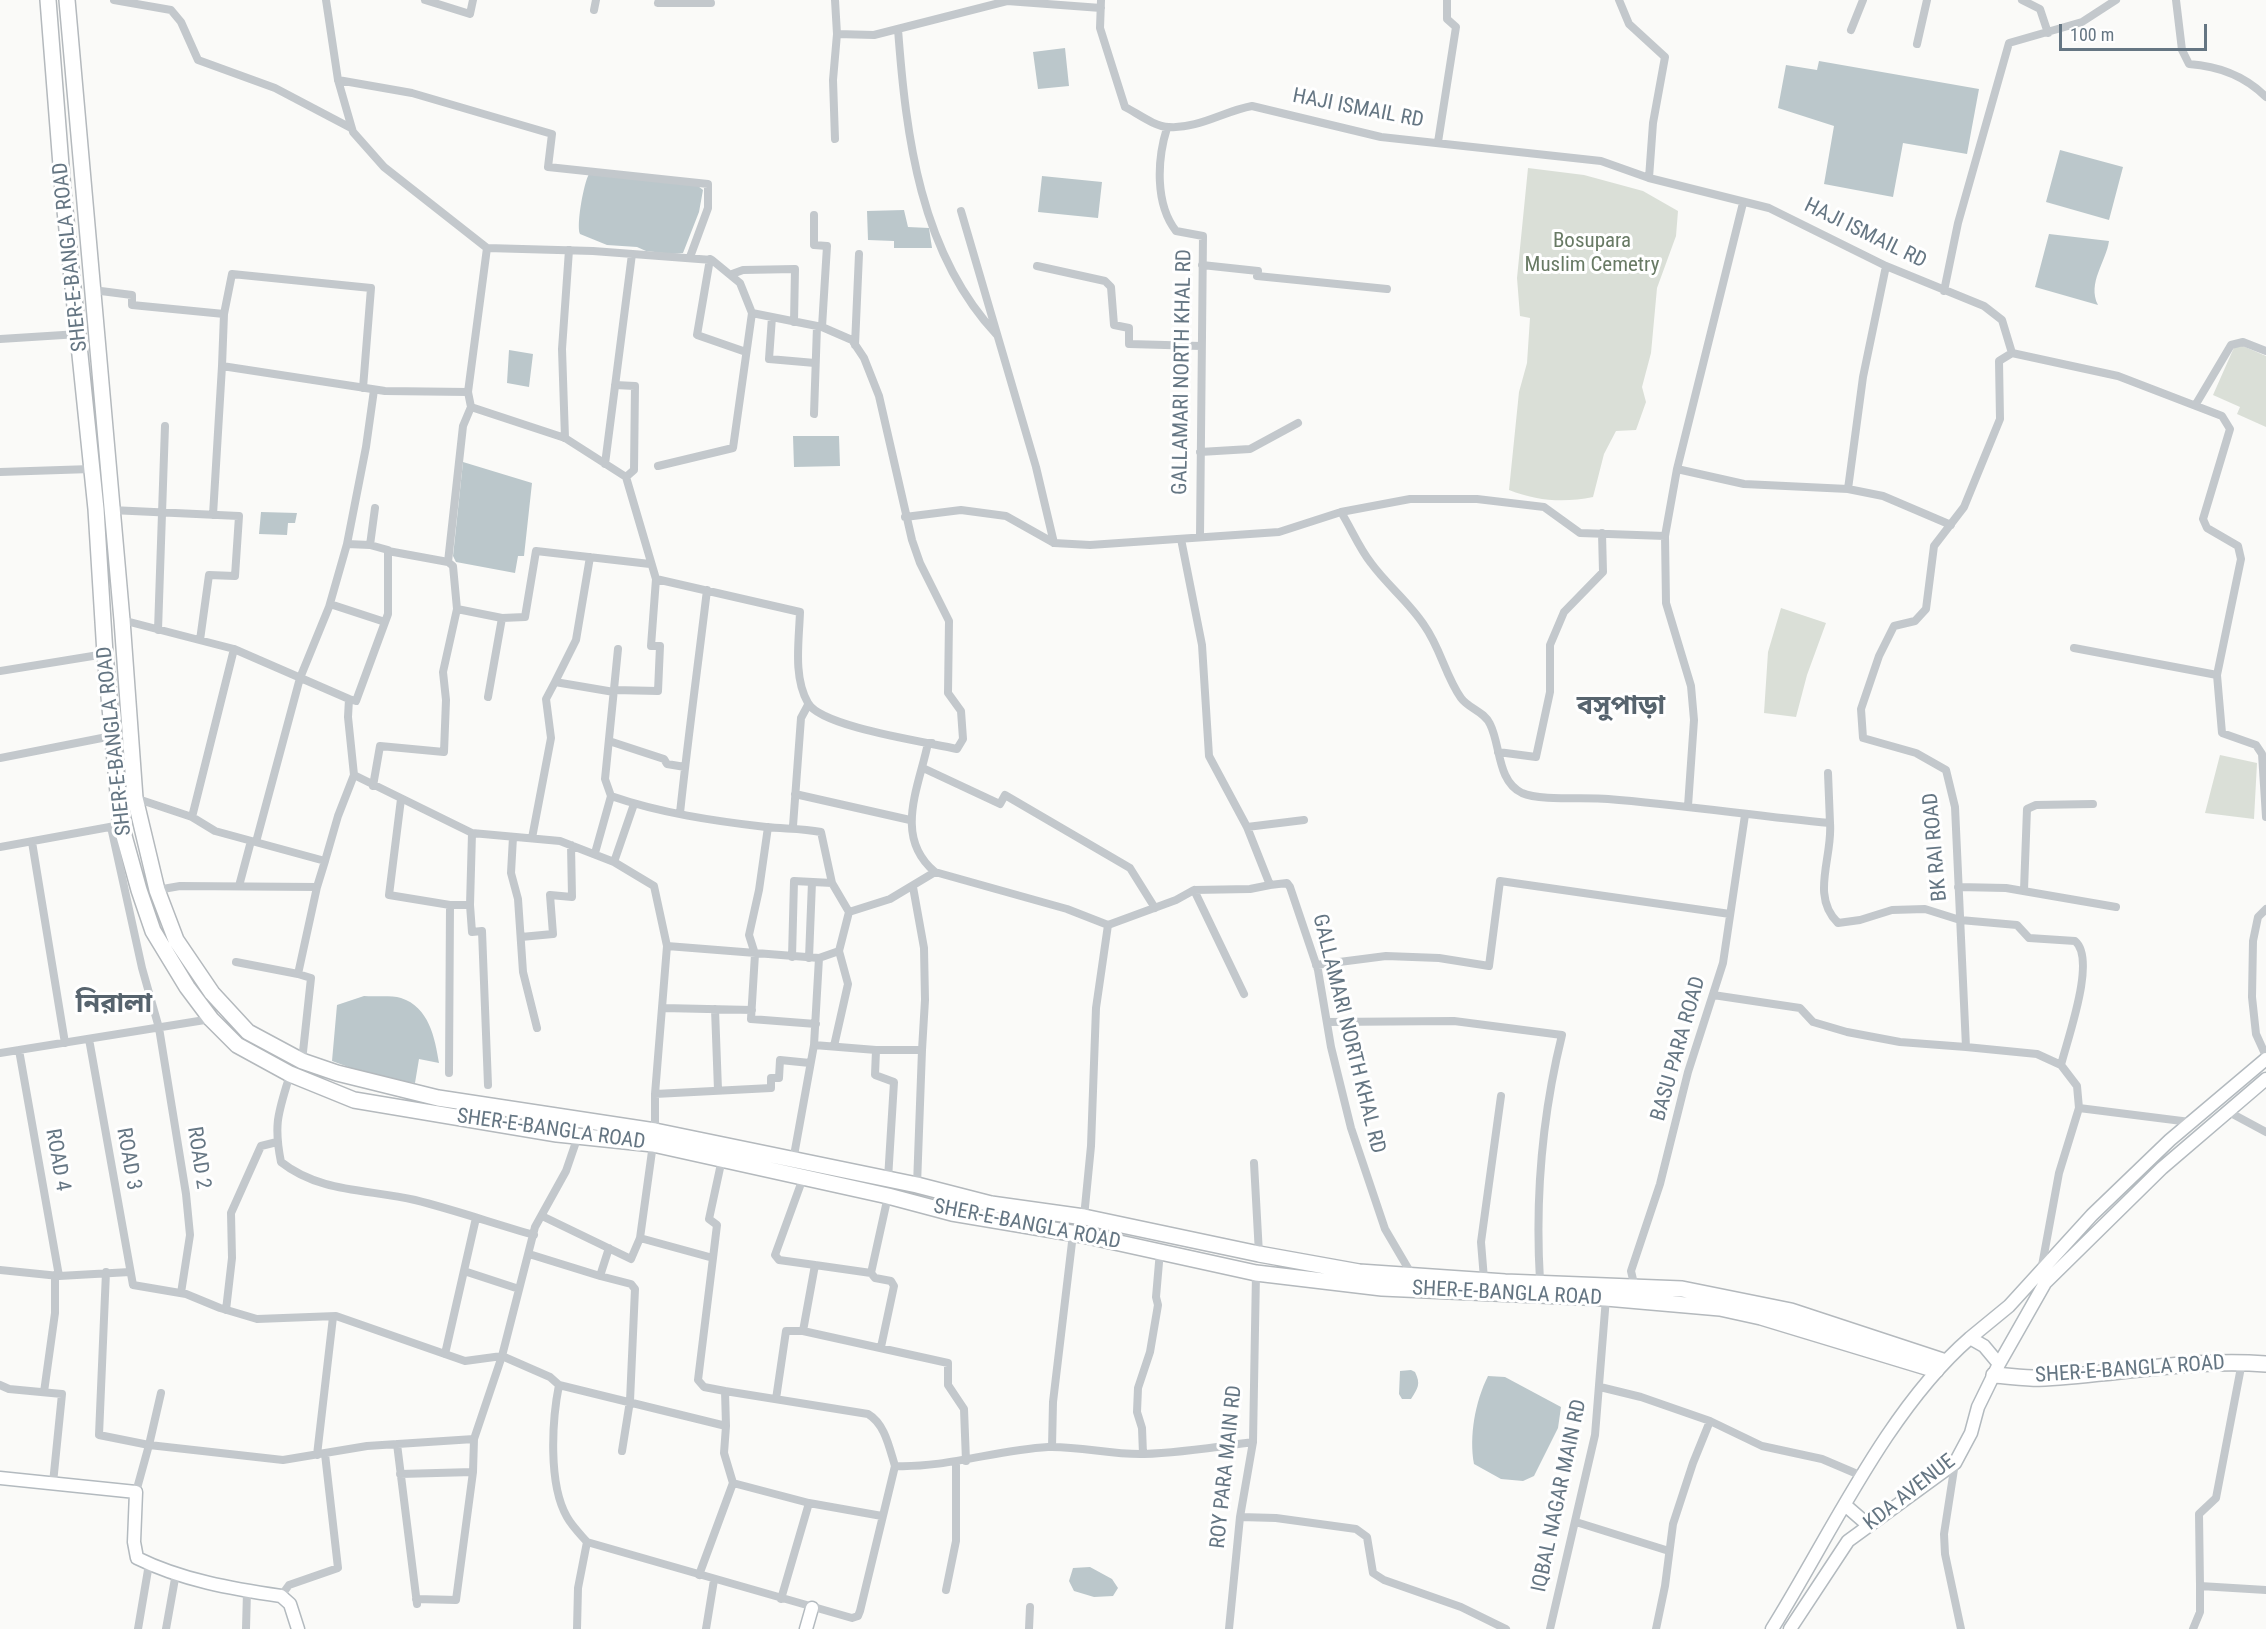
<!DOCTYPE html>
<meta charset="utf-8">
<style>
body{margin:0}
#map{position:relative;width:2266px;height:1629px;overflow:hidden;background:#fafaf8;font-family:"Roboto Condensed",sans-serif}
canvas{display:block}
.scale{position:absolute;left:2059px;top:24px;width:148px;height:27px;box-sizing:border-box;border:3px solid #657683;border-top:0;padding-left:8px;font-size:18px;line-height:21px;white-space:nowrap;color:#657683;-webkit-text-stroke:4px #fff;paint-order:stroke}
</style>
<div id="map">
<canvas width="2266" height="1629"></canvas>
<div class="scale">100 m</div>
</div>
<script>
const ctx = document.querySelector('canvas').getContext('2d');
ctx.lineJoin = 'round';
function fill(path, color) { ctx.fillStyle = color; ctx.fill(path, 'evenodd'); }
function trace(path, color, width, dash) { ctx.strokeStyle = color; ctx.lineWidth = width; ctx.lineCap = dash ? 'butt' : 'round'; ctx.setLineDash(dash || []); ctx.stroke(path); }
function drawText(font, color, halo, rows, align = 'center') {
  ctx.font = font + ' "Roboto Condensed","Noto Sans Bengali",sans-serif'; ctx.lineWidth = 6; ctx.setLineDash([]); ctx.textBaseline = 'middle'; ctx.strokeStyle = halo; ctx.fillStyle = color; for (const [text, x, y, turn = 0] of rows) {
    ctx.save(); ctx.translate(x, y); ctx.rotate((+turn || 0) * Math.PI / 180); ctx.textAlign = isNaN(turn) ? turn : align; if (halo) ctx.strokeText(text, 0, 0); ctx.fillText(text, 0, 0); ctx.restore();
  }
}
const green = new Path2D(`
 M1528,168l56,7 59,16 35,20 -2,25 -19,52 -6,65 -9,34 4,15 -10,28 -20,1 -12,23 -11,43c-29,6 -56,4 -84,-7l10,-98 8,-29 3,-45 -10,-2 -3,-38z
 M2236,343l30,13v71l-29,-13 3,-7 -27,-12z
 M1781,608l45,15 -19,52 -11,42 -32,-4 4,-61z
 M2220,755l37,8 -3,56 -49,-6z`);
const water = new Path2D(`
 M1065,48l4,38 -31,3 -5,-37z
 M1819,61l160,28 -12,65 -64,-11 -10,54 -69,-13 10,-58 -56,-18 8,-43 31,5z
 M2060,150l63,17 -14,53 -63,-18z
 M589,174l109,12 5,4 -4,22 -16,41 -11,1 -26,-3 -9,-4 -30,-2 -27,-11c-4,-9 4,-52 9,-60z
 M1042,176l60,6 -4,36 -60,-6z
 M904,210l4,17 21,1 3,20h-38v-7l-26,-1 -1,-29z
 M2049,234l60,7c-3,21 -22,42 -11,64l-63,-18z
 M509,350l24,4 -4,33 -22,-4z
 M793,436h46l1,30 -46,1z
 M463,462l69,21 -8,73h-6l-3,17 -59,-11 -3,-6z
 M261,512l36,1 -2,10h-7l-1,12 -28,-1z
 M364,996c11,1 27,-1 37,2 28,9 34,40 38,65l-20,-4 -4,24 -34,-4 -49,-18 5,-56z
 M1411,1370l4,2c6,12 3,16 -4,27h-9l-3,-5 1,-23z
 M1488,1376l17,1 56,30 -3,21 -24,48 -11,5 -22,-2 -27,-15c-5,-28 1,-62 14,-88z
 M1090,1567l22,12 6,9 -5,8 -19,1 -20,-6 -5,-10 4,-13z`);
const street = new Path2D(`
 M114,0l57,10 10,12 17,38 77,28 76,40
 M326,0l12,80 15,52 31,35 103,81 106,3 119,9 28,23 12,30 70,14 30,13 12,18 15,38 33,144 8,23 29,58 -1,72 13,18 2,28 -6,10c-30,-7 -136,-22 -149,-46 -15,-26 -9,-62 -8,-91l-144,-33 -30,-102 -61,-39 -94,-31 -3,-15 19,-144
 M425,0l45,14 3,-14
 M659,0l-1,3h53
 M1101,0l-1,28 25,79c12,6 30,20 44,20 29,2 55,-16 83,-21l129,31 220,24 48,17 120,30 117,58 98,40 18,14 10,33 106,23 104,40 8,13 -27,90 4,9 31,18 3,13 -24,116 5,58 34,12 6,9 4,63
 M1619,0l10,24 36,33 -12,66 -4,55
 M2022,0l18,9 8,24
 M2176,0l6,50 7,14c29,2 56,12 77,33
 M594,10l2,-10
 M898,29c8,107 22,224 99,306
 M1851,30l12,-30
 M837,34l37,1 133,-34 94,7
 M1917,44l10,-44
 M338,80l74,13 140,41 -4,33 160,17v24l-18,49
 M1167,128c-10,32 -12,76 9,103l27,5 -3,300
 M835,139l-2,-59 4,-46 -2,-34
 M1438,142l18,-115 -9,-8v-19
 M961,211l75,256 18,76
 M814,215v30l13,1 -5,81
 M710,259l-13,76 49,17
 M1202,265l56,6 -1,5 130,13
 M1037,266l68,15 6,6 3,38 15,3v16l72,2
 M732,274l11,-4 52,-1 -1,53
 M93,290l39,5v10l92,9 -2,52 163,25 83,1
 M1944,291l14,-68 51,-180 73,-21 34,-22
 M224,314l8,-40 139,14 -8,100
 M772,317l-3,42 46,4
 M0,339l79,-5
 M855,345l4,-91
 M2012,353l-13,8 1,58 -36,88 -30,39 -8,63 -11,12 -21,5 -15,30 -18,53 2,29 53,15 30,17 9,37 11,240 71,7 24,11 16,21 2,22 -20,65 -18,98
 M615,385l20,1 -1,84 -8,7
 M2196,404l35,-59 12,-3 23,9
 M814,414l3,-88
 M565,438l-3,-89 7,-99
 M1200,452l50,-3 48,-26
 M605,464l27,-210
 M658,466l75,-18 19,-135
 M1677,469l67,15 104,5 35,7 68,29
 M0,472l91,-3
 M1848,489l15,-112 23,-111
 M111,510l128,6 -4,60 -26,-1 -9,65
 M1341,512l69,-13h67l67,8 36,26 85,3
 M213,515l9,-149
 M905,517l56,-7 45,6 48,27 36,2 189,-13 62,-20c10,16 18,36 30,51 16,22 38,39 53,62 17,24 21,50 37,73 8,11 23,13 29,26 11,22 7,57 32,69 18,8 65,4 86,6 75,6 148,17 222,24 3,34 -20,73 8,100l22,-3 32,-10 33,-1 35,11 57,5 12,13 46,3c22,18 -8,99 -14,124
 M1181,539l21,106 7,111 38,71 23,58 17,-2 3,4 28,83 13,77 20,81 34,101 27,46
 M347,544l19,-97 8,-57
 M388,551l60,11 15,-136 8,-19
 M590,557l-14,83 -21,42 59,10
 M330,604l55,18
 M457,609l45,9 -14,79
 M502,618l23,-1 11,-66 114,13
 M122,620l112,29 115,50 -1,18 6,58 118,58 88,8 54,21 40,24 13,60 -12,148v37
 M158,630l7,-204
 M2074,648l143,27
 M0,671l105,-17
 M614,690l44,1 2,-45h-9l5,-67
 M349,699l7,2 32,-87v-64l-18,-5
 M609,741l55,18 3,5 18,3
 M932,743h-4c-9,44 -35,94 7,129l132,37 41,16
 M1498,752l38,5 14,-65v-47l14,-33 39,-40 -1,-39
 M0,758l112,-22
 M923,768l77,36 5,-9 125,73 25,40
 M1828,773l2,50
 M373,786l7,-40 64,6 2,-52 -3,-28 14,-63 -4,-43 -5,-4
 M795,794l115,26
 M611,796l-6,-17 13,-130
 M135,798l57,19 23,14 110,30 13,-45 16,-41
 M401,799l-12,96 61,10h20l2,-72
 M1688,806l6,-86 -3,-34 -25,-83 -1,-67 12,-67 66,-266
 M680,813c8,-75 18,-148 27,-223
 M192,817l42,-168
 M793,826l8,-108 7,-13
 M111,827l31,141 17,60 27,166 4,41 -9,58
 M768,827l-9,63 -10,45 6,19 -4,65 65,5
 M1247,827l57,-7
 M513,837l-2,36 7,26 5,73 14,56
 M532,838l19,-100 -5,-39 9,-17
 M32,842l33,201
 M256,842l44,-164 29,-71 18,-63 23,1 5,-37
 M0,847l115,-21
 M595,853l16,-57c49,17 103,25 155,31 19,2 36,1 55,5l11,51 17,29
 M614,862l20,-58
 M239,886l12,-45
 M913,887l11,61 1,52 -3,50
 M1958,887l48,1 110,19
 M157,890l23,-4 137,1 8,-26
 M1194,890l50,104
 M2024,890l3,-81 9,-4 57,-1
 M470,905l2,27 10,-1 6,154
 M2266,909l-8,8 -5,24 -1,56 4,37 10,22
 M521,937l32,-3 -3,-39 22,2 -1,-52
 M667,946l152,12
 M792,957l2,-76 38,2
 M809,958l3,-76
 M236,962l62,12
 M1316,965l70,-9 53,2 50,8 11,-85 230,33
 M1713,995l87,13 13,14 34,10 53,10 66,5
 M663,1008l89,2
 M715,1009l3,81
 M1327,1022l127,-1 108,14c-20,81 -27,163 -22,246
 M89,1039l44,246 53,9 34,14 37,11 79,-3 129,45 37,-5 48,21 9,8c-7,35 -11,99 8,132 5,9 13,17 20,25l-9,46 -1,41
 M814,1045l62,5h46l-5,135
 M834,1046l14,-62 -9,-33
 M19,1050l40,226
 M876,1050l-1,25 19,7 -6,97
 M0,1053l211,-34
 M302,1061l9,-83 -13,-4 19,-87
 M449,1073l1,-168
 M290,1074c-11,38 -17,48 -9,88 39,31 88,27 134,38 40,10 80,24 119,35
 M655,1094l116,-6v-10h8l1,-18 30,3
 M2079,1108l111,14
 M2227,1111l39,21
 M653,1144l-13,94 73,20 -15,122 6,7 21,4
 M793,1161l21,-116 5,-87 20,-7 10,-39 41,-13 45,-27
 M1254,1163l5,91
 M542,1216l89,43 9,-21
 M1084,1217l7,-71 5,-138 12,-83 68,-25 18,-10 56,-1 20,-4
 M529,1254l71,22 9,-28
 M713,1258l4,-33 -8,-6 13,-60
 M815,1265l56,8 17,-77
 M0,1270l59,6 71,-4
 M464,1271l55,18
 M106,1272l-7,163 50,10 12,-52
 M871,1273l4,5 16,3 3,5 -13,61
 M600,1276l31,8 4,5 -5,112 -8,50
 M1484,1279l-3,-37 20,-146
 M1635,1288l-4,-17 29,-87 28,-112 35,-109 22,-148
 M226,1310l6,-52 -1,-45 30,-67 16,-4
 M803,1331l145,32v22l16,24 2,52
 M445,1354l31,-136
 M0,1385l9,4 53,5 -9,89
 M559,1385l167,41 -1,-35 143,23c17,10 21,33 27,52
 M1600,1387l41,10 69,24 52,25 60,13 40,17
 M44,1392l11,-79v-38
 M776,1399l10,-68h17l12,-66 -36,-5 -4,-5 28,-77
 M397,1444l20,160
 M1052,1447l1,-45 20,-168
 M1143,1454l-1,-26 -5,-16 1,-24 12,-36 8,-47 -2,-8 4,-46
 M317,1455l16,-138
 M1955,1463l-11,71 1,20 16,75
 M400,1474l73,-2
 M733,1483l76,20 -28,96
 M136,1492l13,-47 134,15 84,-14 107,-7 28,-83 33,-129 31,-56 12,-35
 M809,1503l73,13
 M1240,1517l36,1 80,11 11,8 6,36 11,7 77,27 45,22
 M1576,1522l93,29
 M587,1542l265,76 6,-2 2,-5 35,-145c52,2 101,-16 153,-19 32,-1 64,8 96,7 36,-1 73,-7 109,-12
 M699,1575l34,-92 -9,-30 2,-27
 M2200,1586l-1,-72 17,-16 26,-136
 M946,1590l10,-49v-79
 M281,1596l8,-11 49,-17 -13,-114
 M416,1599l40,1 17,-128 1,-33
 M138,1629l11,-65
 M166,1629l10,-56
 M246,1629l1,-38
 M706,1629l8,-49
 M1029,1629l1,-22
 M1229,1629l11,-112 13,-75 3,-169
 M1550,1629l45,-194 11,-137
 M1656,1629l9,-43 8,-62 20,-61 17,-42
 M2193,1629l7,-17v-26l66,4`);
const secondary = new Path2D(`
 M1970,1338l39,-32 83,-91 78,-75 96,-81
 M0,1478l136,14 -2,50 3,16c44,22 96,31 144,38l9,8 8,25
 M1845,1505l23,20
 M806,1629l6,-21
 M1772,1629c58,-93 115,-219 198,-291l14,8 15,18
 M1790,1629l58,-88 107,-78 16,-30 7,-26 21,-43 46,-81 117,-115 104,-89`);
const highway = new Path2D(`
 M48,0l15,191 33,318 9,145 16,171 18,65 14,41 34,56 24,32 26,26 53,29 64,26 203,34 96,10 235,52 64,17 131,22 173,38 126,15 224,10 114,10 41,9 175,53
 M67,0l55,620 13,178 22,92 19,50 36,53 36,39 54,29 35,12 101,25 217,33 262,54 74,19 93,13 175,37 100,18 146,10 177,7 109,22 152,50
 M1994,1375c17,1 34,4 51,3 73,-4 147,-20 221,-14`);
const streetNames = [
 ["HAJI ISMAIL RD",1358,109,11],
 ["HAJI ISMAIL RD",1865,234,26],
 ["SHER-E-BANGLA ROAD",71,257,-96],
 ["GALLAMARI NORTH KHAL RD",1183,372,-89],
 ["SHER-E-BANGLA ROAD",115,741,-96],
 ["BK RAI ROAD",1936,847,-95],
 ["GALLAMARI NORTH KHAL RD",1348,1034,76],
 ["BASU PARA ROAD",1679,1049,-74],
 ["SHER-E-BANGLA ROAD",551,1130,8],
 ["ROAD 2",198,1158,81],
 ["ROAD 3",128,1159,80],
 ["ROAD 4",57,1160,80],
 ["SHER-E-BANGLA ROAD",1027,1225,11],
 ["SHER-E-BANGLA ROAD",1507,1294,3],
 ["SHER-E-BANGLA ROAD",2130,1370,-4],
 ["ROY PARA MAIN RD",1227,1467,-84],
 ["KDA AVENUE",1910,1493,-38],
 ["IQBAL NAGAR MAIN RD",1560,1496,-78]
];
const parkNames = [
 ["Bosupara",1592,242],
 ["Muslim Cemetry",1592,266]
];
const districtNames = [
 ["বসুপাড়া",1621,707],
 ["নিরালা",114,1005]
];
fill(green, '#dadfd7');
fill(water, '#bbc7cb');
trace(secondary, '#b3babf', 15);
trace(highway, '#b4b9bd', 18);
trace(street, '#c3c8cc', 8);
trace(secondary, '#fff', 12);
trace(highway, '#fff', 15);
drawText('21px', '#657683', '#fff', streetNames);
drawText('21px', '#687a64', '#fff', parkNames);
drawText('bold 27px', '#57646e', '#fff', districtNames);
</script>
